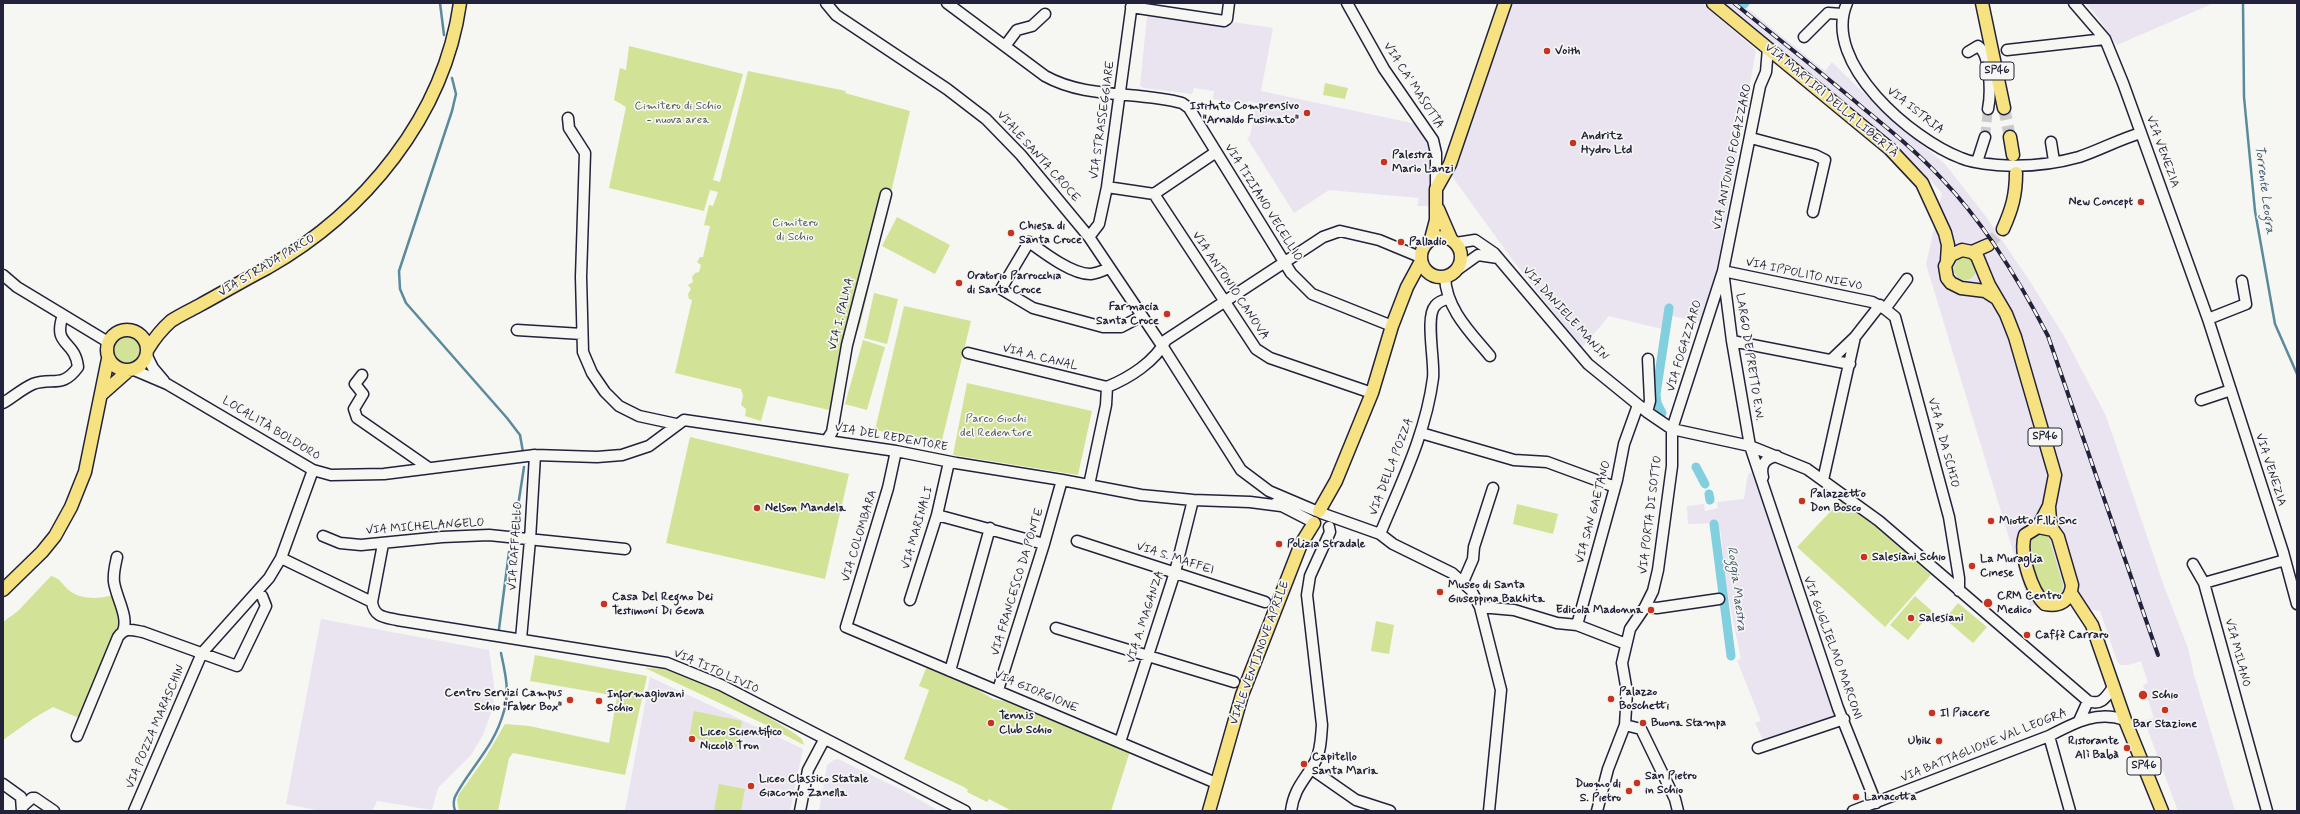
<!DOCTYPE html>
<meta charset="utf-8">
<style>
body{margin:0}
#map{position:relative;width:2300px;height:814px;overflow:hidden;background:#f6f6f2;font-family:Mynerve,sans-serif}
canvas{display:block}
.frame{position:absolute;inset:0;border:4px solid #22223b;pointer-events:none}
</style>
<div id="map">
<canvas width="2300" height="814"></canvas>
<div class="frame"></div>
</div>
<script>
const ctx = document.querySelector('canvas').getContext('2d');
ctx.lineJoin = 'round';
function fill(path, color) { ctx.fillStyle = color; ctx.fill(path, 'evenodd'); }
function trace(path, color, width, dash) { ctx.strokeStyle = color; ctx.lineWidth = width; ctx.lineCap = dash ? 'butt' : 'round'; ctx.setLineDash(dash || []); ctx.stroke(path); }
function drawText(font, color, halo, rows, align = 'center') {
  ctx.font = font + ' Mynerve,sans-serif'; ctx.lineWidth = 3.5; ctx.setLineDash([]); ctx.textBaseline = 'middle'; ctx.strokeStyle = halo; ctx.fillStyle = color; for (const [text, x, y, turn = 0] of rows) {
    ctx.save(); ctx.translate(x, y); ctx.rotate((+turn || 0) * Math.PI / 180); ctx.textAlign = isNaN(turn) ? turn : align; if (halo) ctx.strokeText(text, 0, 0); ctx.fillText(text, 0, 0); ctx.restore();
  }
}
const built = new Path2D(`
 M1512,3h190l54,47 -49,273 -39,-8 -2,15 -57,-14 -27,32 -68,-86 -63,-87z
 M1722,3h19l84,68 7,-9 51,50 62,52 42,54 44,65 33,53 42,80 58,170 24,62 6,27 41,136h-57l-34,-91 10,-2 -11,-33 5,-2 -7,-22 -13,4h-8l-3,-4 -17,-50 -52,-10 -18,6 -104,-343 16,-71 -27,-29 -43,-39z
 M2085,3h129l-97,42 -21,-30z
 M1151,10l122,18 -12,63 165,35 8,11 -3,69h-14l2,-8 -90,-8 -35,23 -47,-75 3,-2 7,-33 -9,-2 -1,4 -34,-6 1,-8 -20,-3 -2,6 -48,-6 -4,-2 7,-70z
 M1752,472l84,250 -70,24 -11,-23 6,-2 -24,-61 4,-1 -16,-78 -4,-49h-2l-1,-9 -30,1 -1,-18 17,-2 1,7 13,-3 -1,-6 27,-3 4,-25z
 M321,619l168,31 5,35 -1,22 -10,28 -12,20 -33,33 -6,22 -55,-9 -5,10h-51l-35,-7z
 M650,677l153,72 -13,62h-165z
 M838,759l68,33 33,19h-120l8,-46 7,-5z`);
const green = new Path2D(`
 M629,46l114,28 -30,106 7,2 28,-111 98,20 -1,2 65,18 -49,210 -3,9h-2l-18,82 -70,-16 -7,25 -16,-5 1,-7 -5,-4 2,-9 -2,-7 -66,-16 17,-73 -3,-1 -1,-5 3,-5 -3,-4 5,-3 -1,-5 3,-4 4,-1 2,-7 -4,-3 3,-5h3l7,-31 -6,-1 5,-20 4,1 5,-14 -8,-2 -6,21 -95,-23 17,-81 -12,-7 6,-32 6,2z
 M1325,83l23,5 -3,11 -22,-4z
 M897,217l53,28 -15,29 -53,-28z
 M1954 269a11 11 0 1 1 22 0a11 11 0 1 1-22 0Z
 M874,293l24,6 -11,45 -23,-6z
 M904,306l67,15 -30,123 -66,-14z
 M113 351a14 14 0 1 1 28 0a14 14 0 1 1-28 0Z
 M863,340l22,7 -18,63 -22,-6z
 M967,383l125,28 -14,64 -125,-20z
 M690,437l159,37 -24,105 -159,-36z
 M1843,498l88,77 -46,52 -88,-80z
 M1517,504l41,10 -5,20 -40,-10z
 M2036,533l9,1 4,4 14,47 -1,6 -7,6 -8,-1c-10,-6 -20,-47 -18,-59z
 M51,576c12,4 10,8 19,15 12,9 29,8 43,4l8,27 -40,97 -28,-12 -19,11 -31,22v-118l15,-11z
 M1915,596l17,15 -24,29 -18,-15z
 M1958,603l29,24 -14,16 -28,-24z
 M1376,621l18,4 -5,29 -18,-3z
 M535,655l112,21 -22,99 -112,-22 -4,5 -11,53h-39l-2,-11 2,-6 26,-36 20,-34 24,2 80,17 8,-47 -87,-15z
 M929,661l64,38 11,2 127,47 -20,63h-99l-23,-12 -2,3 -20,-10 1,-2 -4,-3 -60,-28 25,-69 -10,-4z
 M645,668c50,-2 108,40 149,65l8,6 2,6 -42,-22z
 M694,711l48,10 -5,26 -48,-10z
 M719,784l26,5 -4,22h-27z`);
const stream = new Path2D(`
 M440,3l4,32
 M2243,3l1,94 11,114 20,113 22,50
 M452,78l4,16 -4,17 -53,160 1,18 6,14 101,115 13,17 3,17
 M514,532l10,-65
 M499,629l10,-77
 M455,811c-2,-6 -2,-12 2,-18 17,-30 37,-46 47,-82 6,-20 1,-39 -3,-58`);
const canal = new Path2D(`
 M1744,4l1,-1
 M1662,413l-5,-10 -1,-9 13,-86
 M1696,467l9,17
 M1709,494l1,6
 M1714,524l17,132`);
const minorTunnel = new Path2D(`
 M1985,137l3,-28`);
const majorTunnel = new Path2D(`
 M2004,108l6,29
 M1988,245l15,-16`);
const minor = new Path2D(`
 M826,3l10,12 111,74 39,30 35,36 68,82 74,110 78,123 28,21 47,20
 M947,3l98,73c41,23 92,15 137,27l7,5 102,165 21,21 80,32
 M1347,3l37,66 49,71 3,13v36
 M1847,3c-26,60 66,137 114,155 11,5 25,6 36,7 26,2 57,-1 82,-8 21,-7 41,-18 62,-24
 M2074,3l31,36 18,44 85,236 75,233 14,52
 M1131,7l93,14 3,-2 2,-16
 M1804,37l24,-24 14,1
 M1005,46l12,-16 15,-4 13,-12
 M2007,50l98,-11
 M1968,52l10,-6c13,9 13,49 10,63
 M568,118l1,10 16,25 -4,124 2,75 9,21 13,19 14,14 20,10 37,8
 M1751,138l64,17 10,5 -12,52
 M2051,142l3,19
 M1977,162l8,-25
 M1107,187l47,7 62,-42
 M1154,194l102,155 14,9 102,35
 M1089,237l10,-13 8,-37 25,-184
 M1456,243l19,-3 19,13 94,111 59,48 25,17 78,17 57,23 72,52 209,180c14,5 18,-4 26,-15
 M1109,268c-5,2 -11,5 -18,6 -18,1 -47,-21 -62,-32l-28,47 32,19 70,19h18l21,-11
 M1457,270l21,-15 20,3
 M1723,271l9,70 18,105 88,262 38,95
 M1723,271l149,31 13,7 10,8 54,200 10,61v13
 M3,275l14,12 91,55
 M1445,277c1,32 26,56 45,79
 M1885,309l22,-30
 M2208,319l38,-15 -4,-23
 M517,330l65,4
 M1732,341l118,23
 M968,353l139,34
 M147,356l6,12 11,13
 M1831,360l24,-23
 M134,370l33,14 146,86 18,5 53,-1 151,-19 62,2 25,-2 27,-9 35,-26 212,31 60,12 106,17 79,15 52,5 57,2 31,4
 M362,375l-7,9 8,10 -9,15 3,9 72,50
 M1107,387c22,-9 48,-25 59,-47l157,-103 17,-6 39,9 41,17
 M2201,400l30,-10
 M3,403c10,-6 19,-14 30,-19 20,-7 29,5 45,-17 -3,-28 -26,-20 -15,-52
 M1647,412l3,-11 -2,-42
 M1421,433l93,27 33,2 68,25
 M827,440l5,-8 15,-87 39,-151
 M896,451l-8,37 -42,139 370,156
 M1763,477c-3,-12 2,-19 14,-21
 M1823,480l32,-143 25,-32
 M1089,485l17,-80 1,-18
 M1276,503l35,18
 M1321,513l59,21 13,10 59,29 19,17 9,17 21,83 -12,121
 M937,515l107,29
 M1380,534c21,-51 46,-101 53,-156 2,-16 -8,-61 2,-72 3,-4 8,-6 13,-7
 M323,536l17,7 21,2 81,-8 47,-2 136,14
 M1077,541l188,61
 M383,544l-11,58c2,15 12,15 25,18l270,43 54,22 244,126
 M117,557c-2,9 -4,16 -3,25 2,15 15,35 9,49
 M281,558l91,44
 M2193,564l11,19
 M1463,582l10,-23 1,-12 19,-59
 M910,600l27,-85 12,-53
 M1480,607l34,3 43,13 20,2 49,19
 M1645,607l12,1 62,-9
 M1577,625l40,-145 7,-36 14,-39
 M1056,628l178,54
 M521,639l9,-99 5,-85
 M950,671l40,-143
 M998,690l46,-146 18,-64
 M2079,721l9,-20
 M77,736l41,-99c7,-10 14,-7 25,-5l94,34 29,-60 -4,-10 -5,-4
 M2049,736l21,75
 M1120,742l55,-170 18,-72
 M1758,748l86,-29
 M1310,768l46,32 34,11
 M3,784l18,13 1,14
 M23,806l9,-8h3l19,13
 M134,811l68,-158 67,-75 12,-20 32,-88
 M800,811l8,-41 16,-30
 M1291,811c3,-23 14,-31 24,-49 6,-11 6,-25 7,-37l-15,-130 3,-19 20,-44 -1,-5
 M1597,811l11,-42 17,-44
 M1678,811l-3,-12 -34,-70 -16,-4 2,-33 -5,-29 8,-34 15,-22 8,-16 5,-21 14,-104v-37l51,-158 37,-185 6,-14 2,-24
 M1853,811l196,-75c25,-13 48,-26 76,-16
 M2267,811l-63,-228 81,-23`);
const major = new Path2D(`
 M1713,3l177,146 32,34 23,50 3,12 -1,15
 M1982,3l22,105
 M2010,137l3,18
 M1438,209l13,30
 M2003,229c9,-20 13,-34 13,-56
 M1421 257a20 20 0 1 1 40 0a20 20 0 1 1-40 0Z
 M1431,239l5,-19v-31l14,-25 55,-161
 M1972,252l16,-7
 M1996,298l-11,-7 -24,-3 -10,-5 -4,-5 -2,-12 6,-11 11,-5 10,2 5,4 12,29 17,29 9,23 40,138 -6,31 -11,21
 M107 350a20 20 0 1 1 40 0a20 20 0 1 1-40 0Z
 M148,349c6,-10 14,-20 23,-28 9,-6 20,-11 29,-16 22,-12 44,-25 67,-37 97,-55 177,-151 193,-265
 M102,394l26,-23
 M2049,507l1,14 3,9 5,7 14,48c-1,15 -12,22 -27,19 -14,-13 -26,-52 -20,-69l13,-8 15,3
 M1319,511l17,-30 36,-88 20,-67 15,-39 14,-26
 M3,590l39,-38 13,-16 16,-29 14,-35 23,-113
 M2071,593l21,32 33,95 37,91
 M1209,811l33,-116 59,-151 13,-21`);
const rail = new Path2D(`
 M1734,3c43,35 87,69 129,105 27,22 55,45 79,71 43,45 77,101 106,157l110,319`);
const markers = [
 [1547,51,4,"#c8321e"],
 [1307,113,4,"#c8321e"],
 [1573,143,4,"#c8321e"],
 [1384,162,4,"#c8321e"],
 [2141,202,4,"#c8321e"],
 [1011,233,4,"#c8321e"],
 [1401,242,4,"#c8321e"],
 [959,283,4,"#c8321e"],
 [1167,314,4,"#c8321e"],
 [1802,501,4,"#c8321e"],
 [757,508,4,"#c8321e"],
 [1991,521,4,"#c8321e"],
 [1279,544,4,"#c8321e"],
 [1864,557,4,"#c8321e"],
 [1972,566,4,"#c8321e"],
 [1440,592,4,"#c8321e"],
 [1988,603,5,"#c8321e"],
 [604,604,4,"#c8321e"],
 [1651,610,4,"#c8321e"],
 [1911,618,4,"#c8321e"],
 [2027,635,4,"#c8321e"],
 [2143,695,5,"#c8321e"],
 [1611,699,4,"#c8321e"],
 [570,700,4,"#c8321e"],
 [599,701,4,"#c8321e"],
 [2165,710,4,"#c8321e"],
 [1932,713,4,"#c8321e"],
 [991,723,4,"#c8321e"],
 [1643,723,4,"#c8321e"],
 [692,739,4,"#c8321e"],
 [1939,741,4,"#c8321e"],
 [2127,748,4,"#c8321e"],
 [1304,764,4,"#c8321e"],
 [1637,783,4,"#c8321e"],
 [751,786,4,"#c8321e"],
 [1629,791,4,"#c8321e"],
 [1856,797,4,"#c8321e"]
];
const shields = [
 [1997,71,34],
 [2045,437,34],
 [2144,766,34]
];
const shieldNames = [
 ["SP46",1997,71],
 ["SP46",2045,437],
 ["SP46",2144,766]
];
const poiNames = [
 ["Voith",1555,51],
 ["Istituto Comprensivo",1299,106,"right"],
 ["\"Arnaldo Fusinato\"",1299,120,"right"],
 ["Andritz",1581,136],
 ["Hydro Ltd",1581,150],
 ["Palestra",1392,155],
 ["Mario Lanzi",1392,169],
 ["New Concept",2133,202,"right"],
 ["Chiesa di",1019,226],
 ["Santa Croce",1019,240],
 ["Palladio",1409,242],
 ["Oratorio Parrocchia",967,276],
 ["di Santa Croce",967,290],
 ["Farmacia",1159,307,"right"],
 ["Santa Croce",1159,321,"right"],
 ["Palazzetto",1810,494],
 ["Don Bosco",1810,508],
 ["Nelson Mandela",765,508],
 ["Miotto F.lli Snc",1999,521],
 ["Polizia Stradale",1287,544],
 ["Salesiani Schio",1872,557],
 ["La Muraglia",1980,559],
 ["Cinese",1980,573],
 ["Museo di Santa",1448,585],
 ["Giuseppina Bakhita",1448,599],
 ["CRM Centro",1997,596],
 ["Medico",1997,610],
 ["Casa Del Regno Dei",612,597],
 ["Testimoni Di Geova",612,611],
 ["Edicola Madonna",1643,610,"right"],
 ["Salesiani",1919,618],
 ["Caffè Carraro",2035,635],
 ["Palazzo",1619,692],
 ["Boschetti",1619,706],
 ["Centro Servizi Campus",562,693,"right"],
 ["Schio \"Faber Box\"",562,707,"right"],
 ["Informagiovani",607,694],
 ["Schio",607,708],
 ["Schio",2152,695],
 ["Il Piacere",1940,713],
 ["Tennis",999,716],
 ["Club Schio",999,730],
 ["Buona Stampa",1651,723],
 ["Bar Stazione",2165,724,"center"],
 ["Liceo Scientifico",700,732],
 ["Niccolò Tron",700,746],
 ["Ubik",1931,741,"right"],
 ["Ristorante",2119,741,"right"],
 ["Alì Babà",2119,755,"right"],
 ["Capitello",1312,757],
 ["Santa Maria",1312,771],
 ["San Pietro",1645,776],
 ["in Schio",1645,790],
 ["Liceo Classico Statale",759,779],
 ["Giacomo Zanella",759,793],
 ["Duomo di",1621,784,"right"],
 ["S. Pietro",1621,798,"right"],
 ["Lanacotta",1864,797]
];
const streetNames = [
 ["VIA CA' MASOTTA",1413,86,57],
 ["VIA MARTIRI DELLA LIBERTÀ",1831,101,40],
 ["VIA ISTRIA",1915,111,38],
 ["VIA STRASSEGGIARE",1103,120,-82],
 ["VIA VENEZIA",2162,152,70],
 ["VIALE SANTA CROCE",1038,157,48],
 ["VIA ANTONIO FOGAZZARO",1733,157,-78],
 ["VIA TIZIANO VECELLIO",1263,203,58],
 ["VIA STRADA PARCO",267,266,-31],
 ["VIA IPPOLITO NIEVO",1804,275,12],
 ["VIA ANTONIO CANOVA",1230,286,56],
 ["VIA I. PALMA",842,314,-76],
 ["VIA DANIELE MANIN",1565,314,48],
 ["VIA FOGAZZARO",1685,346,-73],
 ["LARGO DE PRETTO E.W.",1749,357,81],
 ["VIA A. CANAL",1040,358,14],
 ["LOCALITÀ BOLDORO",271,429,31],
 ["VIA DEL REDENTORE",891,438,10],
 ["VIA A. DA SCHIO",1943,443,75],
 ["VIA DELLA POZZA",1392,467,-69],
 ["VIA VENEZIA",2270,470,72],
 ["VIA SAN GAETANO",1594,512,-75],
 ["VIA PORTA DI SOTTO",1651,515,-83],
 ["VIA MICHELANGELO",425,527,-4],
 ["VIA MARINALI",918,528,-74],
 ["VIA COLOMBARA",860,536,-73],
 ["VIA RAFFAELLO",516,546,-86],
 ["VIA S. MAFFEI",1175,559,18],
 ["VIA FRANCESCO DA PONTE",1018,582,-73],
 ["VIA A. MAGANZA",1146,617,-72],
 ["VIA GUGLIELMO MARCONI",1832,648,70],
 ["VIALE VENTINOVE APRILE",1260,653,-70],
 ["VIA MILANO",2237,653,75],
 ["VIA TITO LIVIO",716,672,24],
 ["VIA GIORGIONE",1036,692,23],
 ["VIA POZZA MARASCHIN",156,727,-67],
 ["VIA BATTAGLIONE VAL LEOGRA",1984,746,-22]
];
const parkNames = [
 ["Cimitero di Schio",678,106],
 ["- nuova area",678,120],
 ["Cimitero",795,223],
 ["di Schio",795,237],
 ["Parco Giochi",996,419],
 ["del Redentore",996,433]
];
const waterNames = [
 ["Torrente Leogra",2264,190,83],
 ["Roggia Maestra",1736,589,83]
];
fill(built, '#e9e4f0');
fill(green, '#d2e397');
trace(stream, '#5b8a9d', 2.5);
trace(canal, '#81cfdf', 9);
trace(minorTunnel, '#cccccd', 10, [10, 5]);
trace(majorTunnel, '#cccccd', 12, [12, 6]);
trace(minor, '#22223b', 13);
trace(major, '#22223b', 15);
trace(minor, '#f6f6f2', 10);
trace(major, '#f7e281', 12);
trace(rail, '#22223b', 4);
trace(rail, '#f6f6f2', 2.5, [8]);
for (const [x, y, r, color] of markers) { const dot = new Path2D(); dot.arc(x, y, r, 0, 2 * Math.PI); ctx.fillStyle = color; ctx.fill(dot); trace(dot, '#f6f6f2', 1.5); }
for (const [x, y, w] of shields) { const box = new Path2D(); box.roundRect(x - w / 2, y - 9, w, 18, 3); ctx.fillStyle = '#f6f6f2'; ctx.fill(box); trace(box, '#22223b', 1); }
drawText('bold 11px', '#22223b', null, shieldNames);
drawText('bold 12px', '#22223b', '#f6f6f2', poiNames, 'left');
drawText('12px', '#22223b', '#f6f6f2', streetNames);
drawText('12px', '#4e5252', '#f6f6f2', parkNames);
drawText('italic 13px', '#3e566c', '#f6f6f2', waterNames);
</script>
